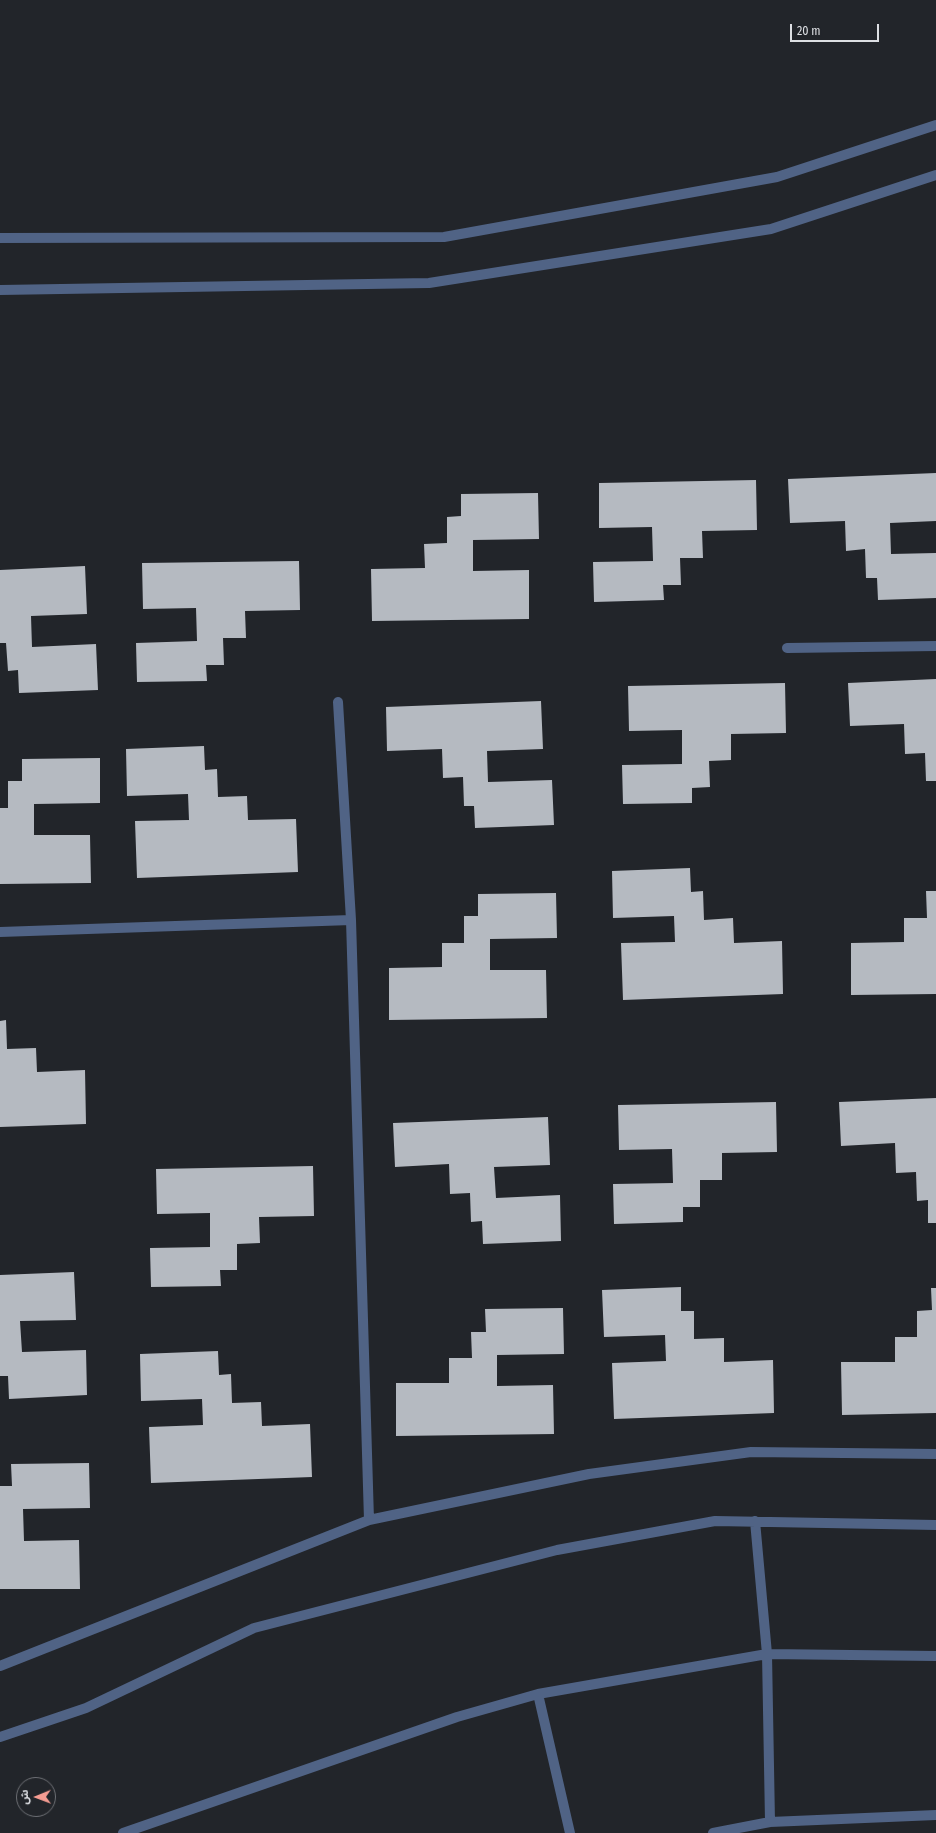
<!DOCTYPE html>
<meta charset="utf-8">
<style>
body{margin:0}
#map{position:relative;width:936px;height:1833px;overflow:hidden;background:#22252a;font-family:"Fira Sans Condensed","Noto Sans Arabic",sans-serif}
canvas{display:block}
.north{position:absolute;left:16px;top:1777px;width:40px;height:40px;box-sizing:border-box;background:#22252a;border:1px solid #6d6f74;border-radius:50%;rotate:269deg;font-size:11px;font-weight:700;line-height:16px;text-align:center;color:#dddfe3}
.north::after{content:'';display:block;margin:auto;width:14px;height:18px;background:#f59c92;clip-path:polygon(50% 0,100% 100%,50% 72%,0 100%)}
.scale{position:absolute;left:790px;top:24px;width:89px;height:18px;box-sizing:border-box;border:2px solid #dddfe3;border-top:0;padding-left:5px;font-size:12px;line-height:14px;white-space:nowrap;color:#dddfe3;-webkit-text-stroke:3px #22252a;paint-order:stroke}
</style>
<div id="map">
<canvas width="936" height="1833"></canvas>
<div class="north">ش</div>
<div class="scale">20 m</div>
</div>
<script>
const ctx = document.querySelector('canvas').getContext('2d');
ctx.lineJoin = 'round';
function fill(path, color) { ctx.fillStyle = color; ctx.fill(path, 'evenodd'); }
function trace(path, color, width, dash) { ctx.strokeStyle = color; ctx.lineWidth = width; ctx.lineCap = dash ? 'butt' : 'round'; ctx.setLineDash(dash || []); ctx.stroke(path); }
const building = new Path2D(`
 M936,473v48l-46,2 1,31 45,-1v45l-58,2 -1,-22h-11l-1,-29 -19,2 -1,-30 -55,2 -2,-44z
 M756,480l1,50 -55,1 1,27h-23l1,27h-18l1,15 -70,2 -1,-40 60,-1 -1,-34 -53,1v-45z
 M538,493l1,46 -66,1v31l56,-1v49l-157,2 -1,-52 54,-1 -1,-24 23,-1v-26l14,-1v-22z
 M299,561l1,49 -55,1 1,27h-23l1,27h-18l1,16 -70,1 -1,-39 61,-2 -1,-33 -53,1 -1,-46z
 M85,566l2,48 -56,2 1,31 64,-3 2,46 -79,3 -1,-23 -10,1 -2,-28h-6v-73z
 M936,679v102h-10l-1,-28 -20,1 -1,-30 -54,2 -2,-43z
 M785,683l1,50 -55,1v26l-22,1 1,26 -18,1v15l-69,1 -1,-39 60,-1v-34l-53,1 -1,-45z
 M541,701l2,48 -56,2 1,31 64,-2 2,45 -79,3 -1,-22h-10l-1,-29 -20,1 -1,-29 -55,2 -1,-44z
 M204,746l1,24 12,-1 1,28 29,-1 1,24 48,-1 2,53 -161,6 -2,-57 54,-1 -1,-26 -61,2 -1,-47z
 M100,758v45l-66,1v31h56l1,48 -91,1v-76h8v-27h14v-22z
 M690,868l1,24 12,-1 1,29 29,-2 1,25 48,-2 1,53 -160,6 -2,-57 54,-1 -1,-26 -61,2 -1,-47z
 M926,891h10v103l-85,1v-52l53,-1v-24h23z
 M556,893l1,45 -67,1v31h56l1,48 -158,2v-52l53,-1v-24h22v-27h14v-22z
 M6,1020l1,29 29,-1 1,24 48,-2 1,54 -86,3v-106z
 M936,1098v125h-8v-23l-11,1 -1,-29 -20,1 -1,-30 -54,3 -2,-44z
 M776,1102l1,50 -55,1v27h-22v27h-17v15l-69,2 -1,-40 60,-1 -1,-34 -53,1 -1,-45z
 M548,1117l2,48 -56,2 2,31 64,-3 1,46 -78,3 -1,-23 -11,1 -1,-29 -20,1 -1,-30 -54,3 -2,-44z
 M313,1166l1,50 -55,1 1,26 -23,1v26h-17l1,16 -70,1 -1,-39 60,-1v-34l-53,1 -1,-45z
 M74,1272l2,48 -56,1 2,31 64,-2 1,45 -78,4 -1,-23h-8v-101z
 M681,1287v24h13v28l30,-1v24l49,-2 1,53 -160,6 -2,-56 54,-2 -1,-26 -61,2 -2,-47z
 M931,1288h5v125l-94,2 -1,-53h54v-25h22v-26l15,-1z
 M563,1308l1,46 -67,1v31l56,-1 1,49 -158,2v-53h53v-25h23l-1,-26h15l-1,-23z
 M218,1351l1,24 12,-1 1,29 29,-1 1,24 48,-2 2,53 -161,6 -2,-56 54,-2 -1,-26 -61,2 -1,-47z
 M89,1463l1,45 -67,1 1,32 55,-1 1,49h-80v-103h12l-1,-22z`);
const minor = new Path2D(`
 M0,238l444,-1 333,-60 159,-52
 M0,290l429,-7 342,-54 165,-54
 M787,648l149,-2
 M338,702l13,218
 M0,932l351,-12 18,600
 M755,1521l12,133 3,168
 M0,1666l369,-146 220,-46 162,-22 185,2
 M538,1694l32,139
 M0,1737l86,-29 168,-80 303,-78 158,-29 221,4
 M123,1833l334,-116 81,-23 229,-40 169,2
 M713,1833l57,-11 166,-7`);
fill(building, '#b5bac1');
trace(minor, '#506385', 10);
</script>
